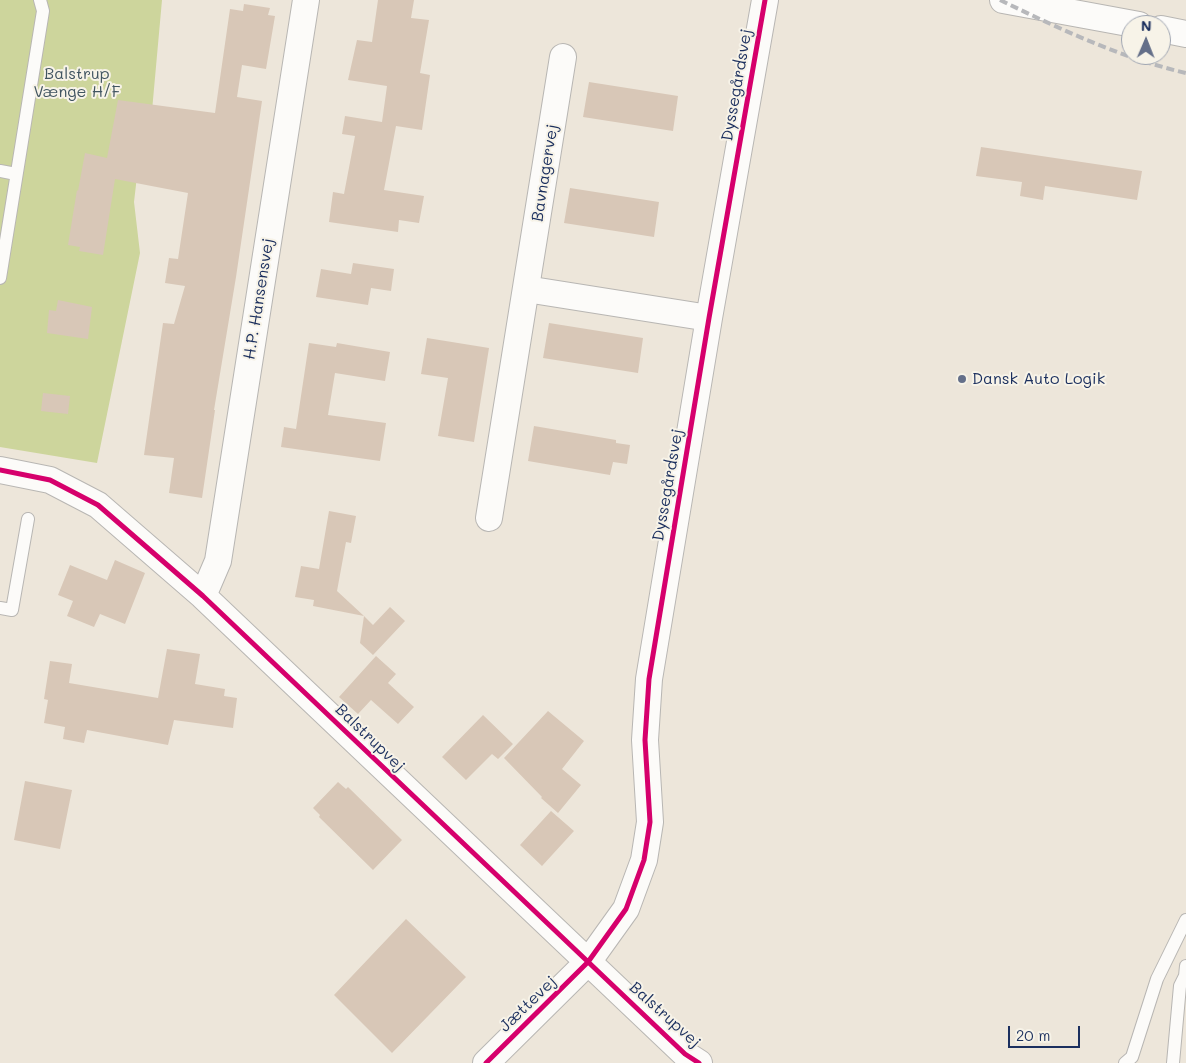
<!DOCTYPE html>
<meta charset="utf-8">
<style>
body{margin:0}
#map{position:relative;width:1186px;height:1063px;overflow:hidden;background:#ede6da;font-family:Mali,sans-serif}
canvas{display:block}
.north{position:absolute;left:1121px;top:15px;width:50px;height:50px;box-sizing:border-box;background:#f7f3e8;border:1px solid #9fa5b1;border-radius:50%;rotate:1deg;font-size:14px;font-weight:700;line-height:20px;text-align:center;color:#1b2f5e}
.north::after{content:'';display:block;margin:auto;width:18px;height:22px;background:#646f89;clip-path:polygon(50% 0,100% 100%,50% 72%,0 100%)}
.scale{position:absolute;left:1008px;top:1026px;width:72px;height:22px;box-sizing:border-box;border:2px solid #1b2f5e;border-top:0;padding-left:6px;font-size:15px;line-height:18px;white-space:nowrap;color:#1b2f5e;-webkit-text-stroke:4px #f7f3e8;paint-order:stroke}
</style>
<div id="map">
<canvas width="1186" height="1063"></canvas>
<div class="north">N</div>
<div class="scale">20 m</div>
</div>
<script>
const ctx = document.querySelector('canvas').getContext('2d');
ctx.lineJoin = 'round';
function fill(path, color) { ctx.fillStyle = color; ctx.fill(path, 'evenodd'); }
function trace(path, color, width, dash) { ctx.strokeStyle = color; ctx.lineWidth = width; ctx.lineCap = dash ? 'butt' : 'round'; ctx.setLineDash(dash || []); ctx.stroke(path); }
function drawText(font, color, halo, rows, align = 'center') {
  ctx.font = font + ' Mali,sans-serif'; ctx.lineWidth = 4; ctx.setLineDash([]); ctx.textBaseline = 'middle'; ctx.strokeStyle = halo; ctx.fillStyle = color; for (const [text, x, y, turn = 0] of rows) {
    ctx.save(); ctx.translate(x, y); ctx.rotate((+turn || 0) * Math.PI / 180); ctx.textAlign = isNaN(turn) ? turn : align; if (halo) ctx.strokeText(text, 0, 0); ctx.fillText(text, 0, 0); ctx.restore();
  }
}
const green = new Path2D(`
 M0,0h162l-12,133 -11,26 -5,43 6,51 -43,210 -97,-16z`);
const building = new Path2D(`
 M378,0h36l-3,18 18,2 -9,53 10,2 -8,55 -26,-4 -12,64 40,6 -5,27 -20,-3 -1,12 -69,-10 4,-30 11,2 11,-58 -13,-2 3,-18 37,6 5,-36 -39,-6 9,-40 15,2z
 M244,4l26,4 -2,7 7,1 -9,53 -24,-4 -5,32 25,4 -26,176 -22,133h1l-13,88 -33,-5 5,-35 -30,-3 19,-132 11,1 11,-38 -20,-3 4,-25 9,1 10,-66 -73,-14 -12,76 -24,-4 1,-4 -12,-2 9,-55 1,1 7,-38 22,5 11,-58 97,13 15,-104 13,2z
 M589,82l89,14 -5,35 -90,-14z
 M981,147l161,24 -5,29 -92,-14 -2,14 -23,-4 2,-14 -46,-6z
 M570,188l89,14 -5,35 -90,-14z
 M353,263l41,6 -3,22 -20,-3 -3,17 -52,-8 5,-28 30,5z
 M58,300l34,7 -4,32 -41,-6 2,-23 7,1z
 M549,323l94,15 -5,35 -95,-15z
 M427,338l62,10 -15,94 -36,-6 10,-58 -27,-4z
 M309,343l27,4 1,-4 53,9 -5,29 -50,-8 -7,42 58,8 -6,38 -99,-14 3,-20 12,2z
 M43,393l27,3 -2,18 -27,-3z
 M534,426l82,14v3l14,2 -3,19 -14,-2 -3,13 -82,-14z
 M329,511l27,5 -5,27 -5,-1 -9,49 27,25 -51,-10 1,-6 -19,-3 6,-31 18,3z
 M115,560l30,13 -20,51 -25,-10 -6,13 -27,-11 6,-15 -15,-6 12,-30 37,15z
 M390,607l15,14 -32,34 -13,-12 4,-27 9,9z
 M167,649l33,5 -5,30 30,5 -1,7 13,2 -4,30 -59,-8 -6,25 -81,-15 -3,13 -21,-4 2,-12 -21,-4 4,-23 -4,-1 6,-38 22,3 -3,19 89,15z
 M376,656l20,18 -8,9 26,24 -16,17 -27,-24 -13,14 -19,-17z
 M548,711l36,30 -22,28 19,16 -23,28 -17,-15 1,-1 -38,-39z
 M483,715l30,29 -15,15 -6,-5 -26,26 -24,-23z
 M25,781l47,9 -12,59 -46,-9z
 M338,782l8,7 2,-2 54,53 -29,30 -54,-53 1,-2 -7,-7z
 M551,811l23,20 -32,35 -22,-21z
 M406,919l60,58 -74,76 -58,-58z`);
const service = new Path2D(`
 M0,171l16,3
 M0,278l43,-267 -3,-11
 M0,608l12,2 16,-91
 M1125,1063l7,-6 25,-78 29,-59
 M1173,1063l7,-77 5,-10 1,-10`);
const minor = new Path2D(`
 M1003,0l136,25
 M1161,29l25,5
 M526,289l183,29
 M0,470l50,10 48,25 105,91 482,458 14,9
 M489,518l74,-461
 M203,596l15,-35 88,-561
 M486,1063l102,-101 38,-53 18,-49 6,-38 -5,-82 4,-61 60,-361 56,-318`);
const rail = new Path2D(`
 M1000,0c60,29 121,58 186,73`);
const cycleway = new Path2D(`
 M0,470l50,10 48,25 105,91 482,458 14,9
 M486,1063l102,-101 38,-53 18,-49 6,-38 -5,-82 4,-61 60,-361 56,-318`);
const markers = [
 [962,379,5,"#646f89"]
];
const parkNames = [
 ["Balstrup",77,74],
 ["Vænge H/F",77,92]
];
const streetNames = [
 ["Dyssegårdsvej",737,85,-80],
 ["Bavnagervej",545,173,-81],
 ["H.P. Hansensvej",259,299,-81],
 ["Dyssegårdsvej",668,485,-80],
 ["Balstrupvej",370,738,44],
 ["Jættevej",528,1004,-44],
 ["Balstrupvej",665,1015,42]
];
const poiNames = [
 ["Dansk Auto Logik",972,379]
];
fill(green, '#cdd59c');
fill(building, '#d8c7b7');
trace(service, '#b8b6b3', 14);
trace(minor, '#b8b6b3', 28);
trace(service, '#fcfbf9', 12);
trace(minor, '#fcfbf9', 26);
trace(rail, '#b7b8bb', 4, [8, 4]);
trace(cycleway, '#d6006c', 5);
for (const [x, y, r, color] of markers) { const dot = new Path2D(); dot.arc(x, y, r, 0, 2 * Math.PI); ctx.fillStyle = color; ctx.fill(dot); trace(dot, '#f7f3e8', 2); }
drawText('16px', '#415561', '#f7f3e8', parkNames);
drawText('16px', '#1b2f5e', '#f7f3e8', streetNames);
drawText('16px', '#1b2f5e', '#f7f3e8', poiNames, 'left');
</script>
